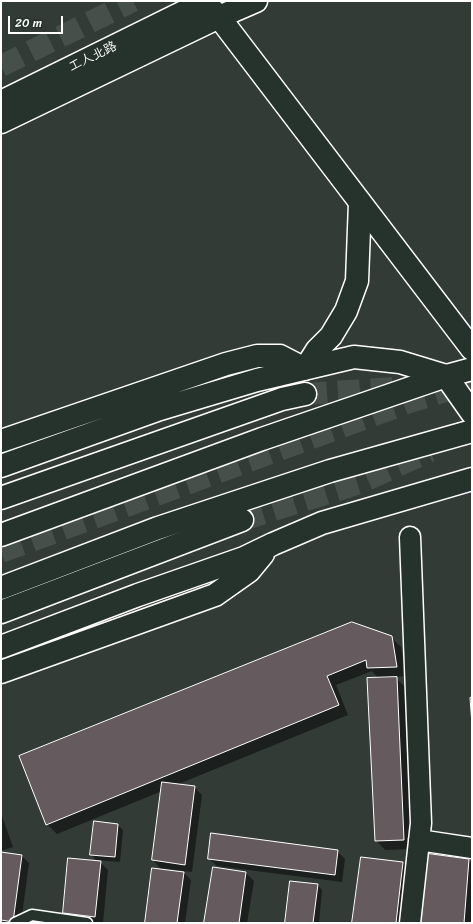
<!DOCTYPE html>
<meta charset="utf-8">
<style>
body{margin:0}
#map{position:relative;width:473px;height:924px;overflow:hidden;background:#333b37;font-family:Sriracha,sans-serif}
canvas{display:block}
.frame{position:absolute;inset:0;border:2px solid #fff;pointer-events:none}
.scale{position:absolute;left:8px;top:16px;width:55px;height:18px;box-sizing:border-box;border:2px solid #fff;border-top:0;padding-left:5px;font-size:12px;line-height:14px;white-space:nowrap;color:#fff;-webkit-text-stroke:3px #26332d;paint-order:stroke}
</style>
<div id="map">
<canvas width="473" height="924"></canvas>
<div class="frame"></div>
<div class="scale">20 m</div>
</div>
<script>
const ctx = document.querySelector('canvas').getContext('2d');
ctx.lineJoin = 'round';
function fill(path, color) { ctx.fillStyle = color; ctx.fill(path, 'evenodd'); }
function trace(path, color, width, dash) { ctx.strokeStyle = color; ctx.lineWidth = width; ctx.lineCap = dash ? 'butt' : 'round'; ctx.setLineDash(dash || []); ctx.stroke(path); }
function drawText(font, color, halo, rows, align = 'center') {
  ctx.font = font + ' Sriracha,"LXGW WenKai TC",sans-serif'; ctx.lineWidth = 4; ctx.setLineDash([]); ctx.textBaseline = 'middle'; ctx.strokeStyle = halo; ctx.fillStyle = color; for (const [text, x, y, turn = 0] of rows) {
    ctx.save(); ctx.translate(x, y); ctx.rotate((+turn || 0) * Math.PI / 180); ctx.textAlign = isNaN(turn) ? turn : align; if (halo) ctx.strokeText(text, 0, 0); ctx.fillText(text, 0, 0); ctx.restore();
  }
}
const shadow = new Path2D(`
 M391,637l10,10 5,29 -11,1 11,11 7,161 -28,1 -9,-10 3,-161 -7,-8 -36,14 12,30 -172,70 18,2 8,8 -10,77 -32,-4 -7,-8 9,-69 -105,43 -10,-10z
 M1,813l12,34 -12,4z
 M94,822l24,3 5,5 -3,32 -24,-2 -5,-6z
 M337,851l8,8 -3,23 -125,-16 -8,-7z
 M1,853l21,3 7,7 -8,60h-20z
 M361,858l42,5 8,8 -7,52h-51z
 M469,860l3,3v60h-53z
 M100,862l8,8 -5,53 -32,-3 -7,-7z
 M214,868l32,5 8,8 -7,42h-42z
 M184,873l7,7 -6,43h-39z
 M317,884l5,6 -3,33h-33z`);
const building = new Path2D(`
 M352,622l40,14 5,31 -30,1 -1,-8 -39,16 12,29 -293,120 -27,-69z
 M397,677l7,163 -29,1 -8,-163z
 M472,697v27l-2,-26z
 M162,782l33,4 -10,79 -33,-5z
 M94,821l24,3 -3,33 -25,-2z
 M211,833l127,17 -3,25 -127,-16z
 M1,852l21,3 -9,67 -12,-2z
 M424,853l45,6 -5,64h-46z
 M361,857l42,5 -7,61h-44z
 M68,858l33,3 -6,56 -32,-4z
 M213,867l33,5 -7,51h-35z
 M152,868l32,4 -7,51h-32z
 M290,881l28,3 -5,39h-28z`);
const secondaryTunnel = new Path2D(`
 M1,66l132,-65`);
const highwayTunnel = new Path2D(`
 M305,394l100,-7
 M242,520l118,-37 70,-32
 M1,552l409,-150 62,-19`);
const lane = new Path2D(`
 M15,923l17,-8 55,8`);
const street = new Path2D(`
 M410,537l11,286 -11,100
 M419,840l53,8`);
const secondary = new Path2D(`
 M204,1l15,16 253,332
 M1,102l205,-101
 M1,122l218,-105 37,-16
 M446,376l26,37
 M1,535l261,-96 184,-63 26,-7
 M1,588l157,-60 172,-57 142,-40`);
const highway = new Path2D(`
 M1,441l225,-77 31,-8h23l25,13 12,-19 14,-14 15,-25 11,-30 3,-78
 M1,466l159,-57 97,-29 97,-23 46,5 46,14
 M1,498l281,-99 23,-5
 M1,612l241,-92
 M1,647l137,-52 106,-37 29,-14 49,-21 150,-44
 M1,672l214,-77 34,-24 14,-17`);
const streetNames = [
 ["工人北路",93,57,-26]
];
fill(shadow, '#0007');
fill(building, '#655b5f');
trace(building, '#fff', 1);
trace(secondaryTunnel, '#474f4b', 22, [22, 11]);
trace(highwayTunnel, '#474f4b', 22, [22, 11]);
trace(lane, '#fff', 13);
trace(street, '#fff', 23);
trace(secondary, '#fff', 25);
trace(highway, '#fff', 25);
trace(lane, '#26332d', 10);
trace(street, '#26332d', 20);
trace(secondary, '#26332d', 22);
trace(highway, '#26332d', 22);
drawText('13px', '#fff', '#26332d', streetNames);
</script>
